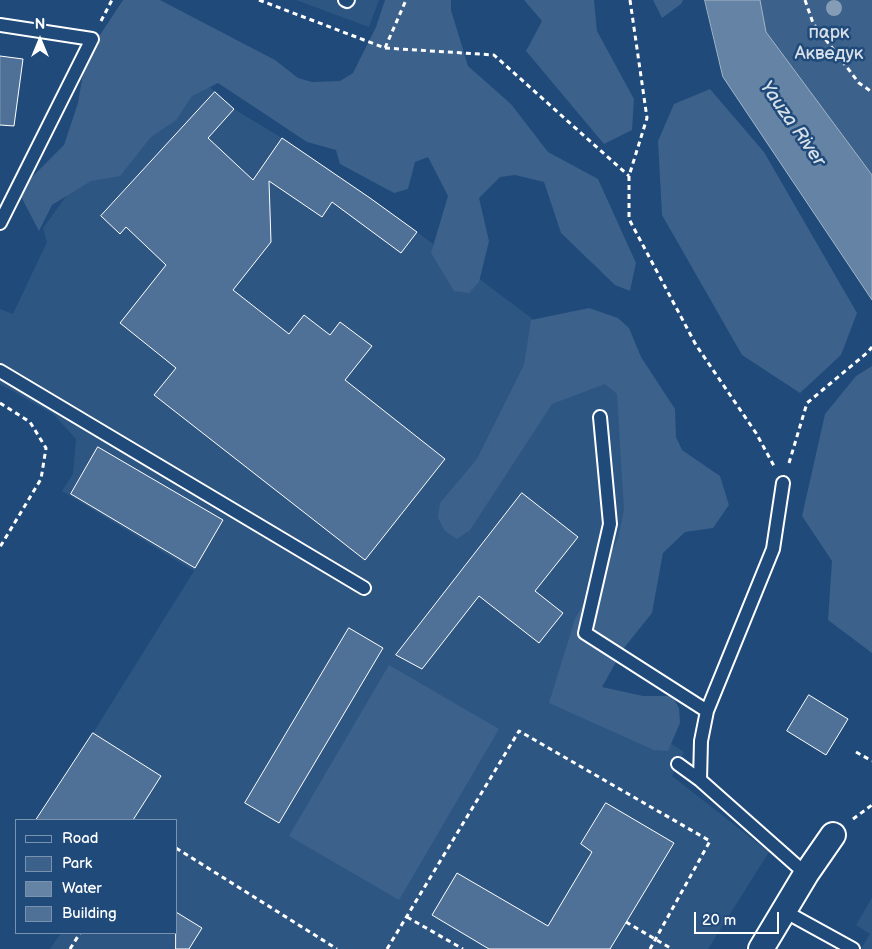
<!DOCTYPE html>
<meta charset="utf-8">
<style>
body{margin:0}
#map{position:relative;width:872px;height:949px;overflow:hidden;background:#1f4a7a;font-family:"Balsamiq Sans",sans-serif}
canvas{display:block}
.legend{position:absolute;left:15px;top:819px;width:162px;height:115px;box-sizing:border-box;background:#1f4a7a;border:1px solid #7992af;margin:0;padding:6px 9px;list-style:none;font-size:15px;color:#fff}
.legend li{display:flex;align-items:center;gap:10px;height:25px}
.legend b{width:25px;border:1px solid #7992af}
.north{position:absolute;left:15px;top:15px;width:50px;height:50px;-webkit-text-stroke:4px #1f4a7a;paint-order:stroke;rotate:0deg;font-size:14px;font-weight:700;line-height:20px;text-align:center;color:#fff}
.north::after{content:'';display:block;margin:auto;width:18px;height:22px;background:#fff;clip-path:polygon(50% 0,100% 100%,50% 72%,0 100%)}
.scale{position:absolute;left:694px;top:912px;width:85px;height:22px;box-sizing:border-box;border:2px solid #fff;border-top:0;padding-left:6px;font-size:15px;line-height:18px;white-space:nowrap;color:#fff;-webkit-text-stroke:4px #1f4a7a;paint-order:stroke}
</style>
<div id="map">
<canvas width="872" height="949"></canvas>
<ul class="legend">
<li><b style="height:6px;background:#1f4a7a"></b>Road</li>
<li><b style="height:14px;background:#3c618b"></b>Park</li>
<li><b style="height:14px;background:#6583a4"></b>Water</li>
<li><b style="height:14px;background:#507197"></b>Building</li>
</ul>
<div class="north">N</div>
<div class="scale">20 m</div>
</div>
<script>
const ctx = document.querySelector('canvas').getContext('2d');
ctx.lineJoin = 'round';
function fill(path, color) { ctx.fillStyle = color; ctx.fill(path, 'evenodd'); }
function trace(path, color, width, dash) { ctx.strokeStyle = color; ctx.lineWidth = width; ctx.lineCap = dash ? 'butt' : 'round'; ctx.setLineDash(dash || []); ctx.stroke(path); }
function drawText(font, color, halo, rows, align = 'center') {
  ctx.font = font + ' "Balsamiq Sans",sans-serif'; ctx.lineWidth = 5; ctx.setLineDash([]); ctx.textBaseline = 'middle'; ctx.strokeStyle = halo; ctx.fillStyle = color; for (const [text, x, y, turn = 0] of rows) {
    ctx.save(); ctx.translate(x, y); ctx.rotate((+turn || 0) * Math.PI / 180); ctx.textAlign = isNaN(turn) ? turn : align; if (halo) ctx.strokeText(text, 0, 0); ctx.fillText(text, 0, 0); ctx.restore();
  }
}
const built = new Path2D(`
 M296,0h83l-10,27z
 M171,52l63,57 48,29 80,54 55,40 222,167 13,162 -64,130 96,61 -12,24 97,76 -61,97h-658l11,-16h115v-113h-43l28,-44 -68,-43 101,-162 -132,-80 11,-17 3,-35 -23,-25 -53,-30v-75l13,5 34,-72 -4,-14z
 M872,898v51h-11l9,-15 -14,-9z`);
const green = new Path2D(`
 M123,0h37l115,60 23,18 14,4 28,-1 13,-8 23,-46 9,-27h66v10l17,56 43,38 37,48 50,27 38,84 -6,28 -15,-6 -54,-52 -17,-51 -29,-7 -15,2 -21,21 10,43 -10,41 -10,11 -15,-2 -23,-38 17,-57 -20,-39 -13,5 -7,27 -14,4 -54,-29 -4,-14 -29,-8 -89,-59 -26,13 -16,24 -25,17 -31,39 -29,5 -39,24 -13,26 -22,-42 5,-2 42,-42 14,-42 4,-24 12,-35z
 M524,0h70l3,31 37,68 -2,31 -28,14 -78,-93 16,-30z
 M653,0h30l-2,4 -19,14z
 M760,0h112v175l-106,-143z
 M710,89l54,63 93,161 -16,42 -41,38 -58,-38 -80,-140 -4,-74 16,-37z
 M589,308l29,10 11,10 12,29 34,52 1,28 6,13 38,26 9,29 -16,23 -28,4 -22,21 -11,60 -28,35 -22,39 41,9h29l7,12 1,15 -12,28 -14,-1 -105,-47 26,-84 43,-80 6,-29 -7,-116 -12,-10 -53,20 -82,126 -13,9 -12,-8 -7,-13 2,-15 37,-44 47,-94 7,-45z
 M872,366v287l-44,-33 4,-59 -30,-45 23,-102 31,-38z
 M389,665l110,64 -100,171 -110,-64z`);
const water = new Path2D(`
 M705,0h55l6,32 106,143v125l-149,-223z`);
const building = new Path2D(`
 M0,56l23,3 -9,67 -14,-1z
 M215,92l19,17 -26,29 45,42 29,-42 88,60 47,34 -16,21 -69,-51 -10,15 -53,-36 2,61 -38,48 56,44 15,-19 26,20 10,-13 32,24 -27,34 100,79 -80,101 -211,-165 22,-27 -56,-45 46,-58 -40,-38 -6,7 -19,-18z
 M98,447l125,73 -28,48 -124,-74z
 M522,493l56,44 -43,54 28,22 -24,30 -60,-47 -57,73 -26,-14z
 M349,628l34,20 -104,175 -34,-20z
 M809,695l39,24 -22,36 -39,-24z
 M93,733l68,43 -28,44h-97z
 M606,803l68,40 -64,106h-121l-57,-34 25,-42 91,53 44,-74 -11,-8z
 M176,912l26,16 -13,21h-13z`);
const path = new Path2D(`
 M259,0l126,48 21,-48
 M630,0l17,118 -18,58v43l67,126 60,88 18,33
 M805,0l8,23 46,60 13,9
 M101,21l11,-21
 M385,48l109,7 135,121
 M0,403l30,19 16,26 -5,31 -41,68
 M789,463l18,-60 61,-51 4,-5
 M856,752l16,9
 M853,819l19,-14
 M176,848l161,101
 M407,917l56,32
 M626,922l46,27
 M70,949l10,-16
 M387,949l132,-218 191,110 -60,108`);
const lane = new Path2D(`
 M345,0l2,1 1,-1
 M0,25l92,14 -92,184
 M0,371l364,217
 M600,417l10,107 -25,109 122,78
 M783,483l-10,66 -66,162 -6,30 -1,39 106,94
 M678,764l22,16
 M784,911l69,38`);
const street = new Path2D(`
 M761,949l45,-75 27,-39`);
const trees = [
 [834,8]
];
const parkNames = [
 ["парк",829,33],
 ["Акведук",829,54]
];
const waterNames = [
 ["Yauza River",792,124,55]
];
fill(built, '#2e5683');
fill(green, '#3c618b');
fill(water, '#6583a4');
trace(water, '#a3b5c8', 1);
fill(building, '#507197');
trace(building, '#fff', 1);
trace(lane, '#fff', 16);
trace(street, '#fff', 28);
trace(path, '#fff', 3, [5, 4]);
trace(lane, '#1f4a7a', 12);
trace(street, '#1f4a7a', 24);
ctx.fillStyle = '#859cb6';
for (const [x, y] of trees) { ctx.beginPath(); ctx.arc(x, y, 8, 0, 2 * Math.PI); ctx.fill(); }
drawText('18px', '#d8dfe8', '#1f4a7a', parkNames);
drawText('italic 19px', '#d8e0e8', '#1f4a7a', waterNames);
</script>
